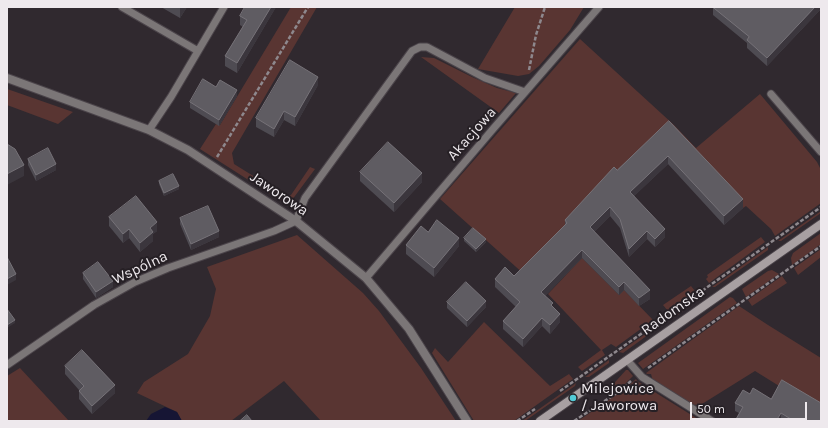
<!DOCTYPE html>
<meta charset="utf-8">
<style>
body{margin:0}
#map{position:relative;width:828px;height:428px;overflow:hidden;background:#30292f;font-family:Karla,sans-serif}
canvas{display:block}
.frame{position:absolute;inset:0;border:8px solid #eee9ed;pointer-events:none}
.scale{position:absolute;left:690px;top:402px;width:117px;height:18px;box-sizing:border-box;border:2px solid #eee9ed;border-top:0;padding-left:5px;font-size:12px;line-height:14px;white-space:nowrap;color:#eee9ed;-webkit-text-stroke:3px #262025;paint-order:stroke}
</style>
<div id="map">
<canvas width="828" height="428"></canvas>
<div class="frame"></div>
<div class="scale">50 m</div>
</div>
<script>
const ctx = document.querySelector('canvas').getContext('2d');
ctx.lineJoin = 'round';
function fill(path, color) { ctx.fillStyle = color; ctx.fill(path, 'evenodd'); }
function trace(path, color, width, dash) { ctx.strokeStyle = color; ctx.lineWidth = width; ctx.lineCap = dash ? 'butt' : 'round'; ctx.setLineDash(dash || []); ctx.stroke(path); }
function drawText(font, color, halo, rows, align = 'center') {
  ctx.font = font + ' Karla,sans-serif'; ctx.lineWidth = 4; ctx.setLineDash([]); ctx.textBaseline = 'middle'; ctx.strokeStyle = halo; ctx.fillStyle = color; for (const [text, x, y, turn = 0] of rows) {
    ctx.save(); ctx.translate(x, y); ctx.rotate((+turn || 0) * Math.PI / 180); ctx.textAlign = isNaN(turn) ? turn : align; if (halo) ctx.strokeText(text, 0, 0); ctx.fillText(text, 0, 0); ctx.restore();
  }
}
const green = new Path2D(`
 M291,7h26l-85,146 2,11 50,31h7l19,-28 5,2 -23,31 -5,3 -4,-1 -83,-53 16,-25 4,1z
 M515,7h69l-14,23 -31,36 -10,8 -11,2 -40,-7z
 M580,39l94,86 22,23 64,-54 57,68 4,8v33l-46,33 -4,-7 -25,-23 -3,2 -74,-78 -144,145 -85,-76z
 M421,57l13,1 38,19 25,11 19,5 -17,20z
 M7,89l6,2 60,21 -15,12 -51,-19z
 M821,211v2l-40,28h-3z
 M821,233v11l-29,21 -1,-7 2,-5z
 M297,235l66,58 16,18 42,57 35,53h-135l-37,-40 -53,40h-49l-5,-9 -40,-19 7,-11 44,-28 22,-38 6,-27 -9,-22z
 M761,237l4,5 -56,41 -3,-4 2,-2 -1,-2z
 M768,247v3l-53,37h-3z
 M821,249v8l-23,18 -4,-7z
 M582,258l37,37 5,-5 29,30 -37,27 -5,-3 -9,6 3,5 -23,16 -4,-4 23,-17 -53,-56z
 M772,270l7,4 -33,23 -4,-8 26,-18z
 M782,276l5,7 -35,23 -4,-6z
 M691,286l4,5 -27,20 -5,-6z
 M701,294l-1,4 -25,19 -4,-1z
 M730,297l3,1 4,5 -94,66 -5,-6z
 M739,306l29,19 53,33v54l-66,-41 -53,33 -9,1 -40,-24 -2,-7h-4l-1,-1z
 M484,322l66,64 19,-12 4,5 -59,42h-40l-42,-68 3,-5 13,14z
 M660,324l-1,3 -36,26 -4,-1z
 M609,360v3l-20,14h-4z
 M20,368l49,53h-62v-45z
 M626,370h2l5,6 -14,14 -8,3 -3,-3z
 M636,379l1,2 64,40h-123l35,-24 9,-5z
 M576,383l-1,3 -50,35h-3z`);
const water = new Path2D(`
 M165,407l12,5 5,9h-36l5,-7z`);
const path = new Path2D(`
 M529,70l7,-35 9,-28
 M217,157l91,-150
 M648,368l173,-122
 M560,391l261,-184
 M517,421l18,-12
 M574,421l46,-30 11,-10`);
const service = new Path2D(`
 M122,7l76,44
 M771,94l50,58
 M149,130l22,-33 53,-90
 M366,278l127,-149 106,-122
 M627,360l15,17 70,44
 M7,365l87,-60 41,-23 33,-14 106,-37 22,-10 9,-23 107,-147 8,-4h7l58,31 40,14`);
const minor = new Path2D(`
 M7,78l142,52 39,20 108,71 70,57 43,51 58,92`);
const secondary = new Path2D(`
 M540,421l281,-197`);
const wall = new Path2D(`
 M161,7h26l-7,11z
 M245,7h31l-39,66 -12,-7v-10l18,-29 -3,-2v-9z
 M713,7h108v2l-54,57 -20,-18v-5l-34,-28z
 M318,85l-23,41 -11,-6 -10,17 -18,-10v-9z
 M216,87l21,9 -18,30 -29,-18v-6z
 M669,121l74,87 -19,17 -56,-61 -34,32 31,41 -10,10 -8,-8 -18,18 -9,-29 -10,-12 -16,16 56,67 -11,7 -15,-16 -5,5 -37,-37 -37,38 8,11 7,15 -10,12 -8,-8 -19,21 -20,-18v-8l13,-14 -21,-20v-8l19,-3 51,-50v-6z
 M28,159l28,11 -20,11 -8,-16z
 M360,172l62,10 -28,30 -34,-31z
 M159,181l20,8 -15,7 -5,-12z
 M109,217l48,14 -4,3v7l-13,11 -11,-14 -6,5 -14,-17z
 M180,218l39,19 -28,13 -11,-26z
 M428,232l31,14 -25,31 -28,-23v-9z
 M464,238l22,4 -10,10 -12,-11z
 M83,273l30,14 -17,11 -13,-19z
 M447,302l39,5 -19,20 -20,-19z
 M65,366l50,27 -23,21 -13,-15v-9l-14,-16z
 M750,394l21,5 50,22h-86l4,-8 -4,-2v-8z`);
const shadedWall = new Path2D(`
 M181,7h6l-7,11v-10z
 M271,7h5l-39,66v-10z
 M815,7h6v2l-54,57v-8z
 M318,77v8l-23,41v-9z
 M237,90v6l-18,30v-6z
 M284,111v9l-10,17v-8z
 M668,156v8l-38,36v-8z
 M56,164v6l-20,11v-6z
 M24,165v11l-17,9v-11z
 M422,173v9l-28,30v-9z
 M179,186v3l-15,7v-3z
 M743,199v9l-19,17v-9z
 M610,207v9l-20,20v-9z
 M157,222v9l-4,3v7l-13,11v-9l10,-15z
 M129,229v9l-6,5v-9z
 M665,229v8l-10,10v-8z
 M219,231v6l-28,13v-6z
 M647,231v8l-18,18v-8z
 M459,238v8l-25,31v-9z
 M486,239v3l-10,10v-3z
 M582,250v8l-41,42v-8z
 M16,274v6l-9,5v-6z
 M113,281v6l-17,11v-6z
 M624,282v8l-5,5v-8z
 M650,290v9l-11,7v-8z
 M486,301v6l-19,20v-6z
 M560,314v8l-10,12v-9z
 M542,318v8l-19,21v-8z
 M15,320v3l-8,5v-3z
 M115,385v8l-23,21v-8z
 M781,413v8h-5z`);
const building = new Path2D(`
 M245,7h26l-34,56 -12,-7 22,-36 -7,-4z
 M713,7h102l-48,51 -20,-18 2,-3z
 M290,60l28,17 -23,40 -11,-6 -10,18 -18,-11z
 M203,79l13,8 4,-7 17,10 -18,30 -29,-18z
 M669,121l74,78 -19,17 -56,-60 -38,36 35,37 -10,10 -8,-8 -18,18 -9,-30 -10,-12 -20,20 60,63 -11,8 -15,-16 -5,5 -37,-37 -41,42 12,11 -2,2 9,9 -10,11 -8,-7 -19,21 -20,-18 17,-19 -25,-23 10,-12 9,9 53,-53 -2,-3 49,-53 3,3z
 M388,142l34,31 -28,30 -34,-31z
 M7,144l8,5 9,16 -17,9z
 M48,148l8,16 -20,11 -8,-16z
 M173,174l6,12 -15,7 -5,-12z
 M136,196l21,26 -7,6 3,4 -13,11 -11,-14 -6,5 -14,-17z
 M208,206l11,25 -28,13 -11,-26z
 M437,220l22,18 -25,30 -28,-23 15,-19 7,6z
 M473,228l13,11 -10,10 -12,-11z
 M7,257l9,17 -9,5z
 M98,262l15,19 -17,11 -13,-19z
 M466,282l20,19 -19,20 -20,-19z
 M7,309l8,11 -8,5z
 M82,350l33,35 -23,21 -13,-15 5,-5 -19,-20z
 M782,380l39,23v18h-27l-13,-8 -5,8h-41l8,-14 -8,-4 8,-13 7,4 3,-6 18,11z
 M247,415l5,6h-12z`);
const markers = [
 [573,398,4,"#52cbd7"]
];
const streetNames = [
 ["Akacjowa",472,134,-49],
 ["Jaworowa",279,194,34],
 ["Wspólna",140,268,-25],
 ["Radomska",673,311,-35]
];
const poiNames = [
 ["Milejowice",581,389],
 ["/ Jaworowa",581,406]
];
fill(green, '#593532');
fill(water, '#161534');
trace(service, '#4b444a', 9);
trace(minor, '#4b444a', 10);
trace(secondary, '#4b444a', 10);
trace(path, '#8e888d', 2.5, [4, 2]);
trace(service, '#7b7677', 7);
trace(minor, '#7b7677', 8);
trace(secondary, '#a8a0a2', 8);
fill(wall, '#4e4b52');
fill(shadedWall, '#3b363d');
fill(building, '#5f5c62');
trace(building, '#767278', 1);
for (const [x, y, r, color] of markers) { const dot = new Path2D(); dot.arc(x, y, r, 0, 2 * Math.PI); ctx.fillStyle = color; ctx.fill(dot); trace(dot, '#262025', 1.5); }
drawText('15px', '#eee9ed', '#262025', streetNames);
drawText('15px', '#eee9ed', '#262025', poiNames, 'left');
</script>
